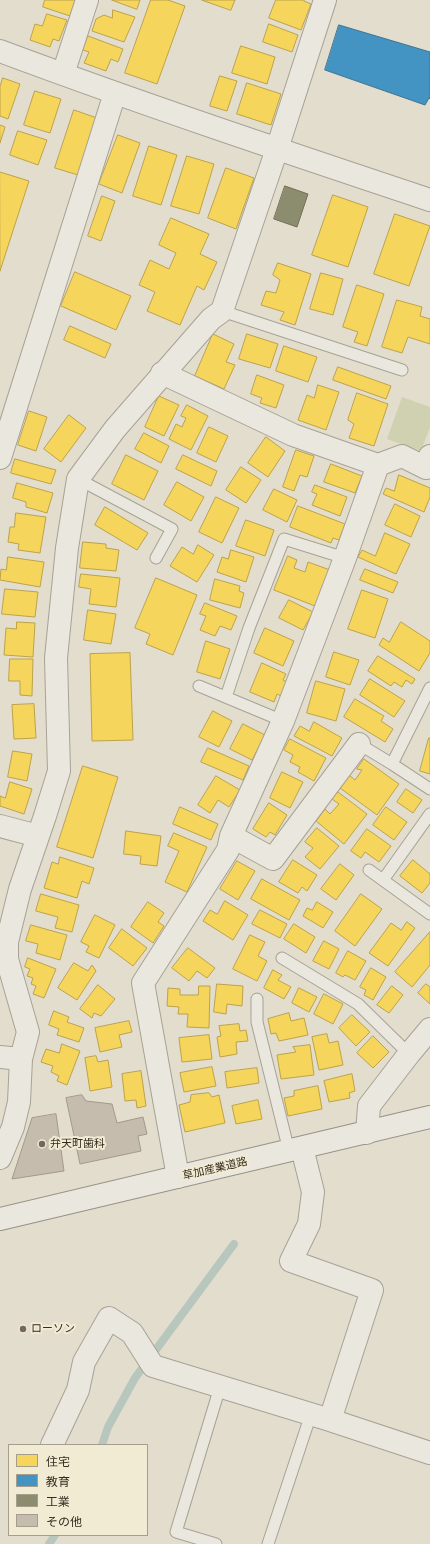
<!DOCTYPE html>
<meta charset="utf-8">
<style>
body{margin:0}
#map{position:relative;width:430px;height:1544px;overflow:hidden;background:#e2ddcd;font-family:Bitter,"Noto Sans JP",serif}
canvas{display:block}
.legend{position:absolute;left:8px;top:1444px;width:140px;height:92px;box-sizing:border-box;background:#f2ebd4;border:1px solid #a69e8c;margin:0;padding:5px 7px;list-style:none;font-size:12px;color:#352b1f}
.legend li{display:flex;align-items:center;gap:8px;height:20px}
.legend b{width:20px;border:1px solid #a69e8c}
</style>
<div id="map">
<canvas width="430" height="1544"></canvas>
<ul class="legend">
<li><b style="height:11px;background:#f6d55c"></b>住宅</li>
<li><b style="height:11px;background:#4393c3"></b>教育</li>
<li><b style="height:11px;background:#8c8c6e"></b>工業</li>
<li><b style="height:11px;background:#c5bcae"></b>その他</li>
</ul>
</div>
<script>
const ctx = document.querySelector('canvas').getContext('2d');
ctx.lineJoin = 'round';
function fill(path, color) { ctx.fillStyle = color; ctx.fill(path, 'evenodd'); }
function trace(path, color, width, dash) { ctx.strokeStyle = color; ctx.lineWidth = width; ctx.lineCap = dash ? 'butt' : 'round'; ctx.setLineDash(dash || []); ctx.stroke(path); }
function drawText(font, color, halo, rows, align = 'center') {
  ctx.font = font + ' Bitter,"Noto Sans JP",serif'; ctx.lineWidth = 4; ctx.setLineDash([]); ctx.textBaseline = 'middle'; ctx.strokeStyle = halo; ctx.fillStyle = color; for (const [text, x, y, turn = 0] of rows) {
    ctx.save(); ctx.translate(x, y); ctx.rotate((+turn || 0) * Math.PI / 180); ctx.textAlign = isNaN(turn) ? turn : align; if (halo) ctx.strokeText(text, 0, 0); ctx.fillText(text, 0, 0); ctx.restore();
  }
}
const green = new Path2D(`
 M402,397l28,10v20l-9,24 -34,-12z`);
const homes = new Path2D(`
 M45,0h30l-5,16 -27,-9z
 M112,0h28l-3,9z
 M151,0h17l17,6 -28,78 -32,-11z
 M202,0h33l-4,10z
 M276,0h28v1l7,3 -10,26 -32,-12z
 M113,10l22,7 -11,25 -32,-11 4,-12 8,-4 8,3z
 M47,14l20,6 -8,21 -6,-2 -3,8 -20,-7 5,-16 7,2z
 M269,24l29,11 -6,17 -29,-10z
 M88,36l35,13 -5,13 -7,-3 -5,12 -22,-8 5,-11 -6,-2z
 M241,46l34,11 -8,27 -35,-11z
 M220,76l17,5 -10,30 -17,-5z
 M3,78l17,6 -12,35 -8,-3v-29z
 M247,83l34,11 -10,31 -34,-11z
 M35,91l26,8 -11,34 -26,-8z
 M74,110l23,8 -19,57 -23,-7z
 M0,125l5,2 -5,16z
 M18,131l29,9 -9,25 -28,-10z
 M118,135l22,8 -18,50 -23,-9z
 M149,146l28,9 -16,50 -28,-9z
 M187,156l27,8 -15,50 -28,-8z
 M226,168l28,10 -18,51 -28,-11z
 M0,172l29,9 -29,90z
 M333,195l35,12 -20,60 -36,-12z
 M102,196l13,5 -14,40 -13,-5z
 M395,214l35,12 -21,60 -35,-12z
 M171,218l38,16 -9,20 17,8 -13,28 -7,-4 -17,39 -33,-14 8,-19 -16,-7 11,-25 19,9 7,-16 -17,-8z
 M278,263l33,11 -16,51 -15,-5 4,-8 -23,-7 5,-14 10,2 4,-13 -7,-5z
 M75,272l56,24 -15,34 -55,-24z
 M321,273l22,6 -10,36 -23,-6z
 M357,285l27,9 -17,52 -13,-4 4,-10 -15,-5z
 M397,300l25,7 -2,9 10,3v25l-22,-7 -6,16 -20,-6z
 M70,326l41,18 -6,14 -41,-18z
 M213,334l21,10 -8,18 9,3 -11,24 -29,-13z
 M247,334l31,10 -8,24 -31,-9z
 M284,346l33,11 -9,25 -32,-11z
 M338,367l53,19 -5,13 -53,-19z
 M257,375l27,10 -8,23 -16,-5 2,-5 -11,-4z
 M318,385l21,7 -13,38 -28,-10 9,-25 7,3z
 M357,393l31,11 -14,42 -25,-8 5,-14 -6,-4z
 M159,396l20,9 -15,31 -19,-9z
 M187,405l21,11 -17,34 -22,-11 7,-15 6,3 4,-9 -5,-2z
 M29,411l18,6 -11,34 -18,-6z
 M69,415l17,13 -25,34 -17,-13z
 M209,427l19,9 -12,26 -19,-9z
 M144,433l25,13 -8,17 -26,-14z
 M266,437l19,14 -17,26 -20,-14z
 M296,450l18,6 -7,21 -7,-2 -6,16 -11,-4z
 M126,455l32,16 -14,29 -32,-16z
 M183,455l34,16 -6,15 -35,-17z
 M15,459l41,11 -5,14 -40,-11z
 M331,464l31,12 -7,17 -31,-11z
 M241,467l20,13 -15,23 -20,-13z
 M399,475l31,13v9l-6,15 -41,-18 3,-6 8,3z
 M177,482l27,15 -13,24 -27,-16z
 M17,483l36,10 -6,20 -21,-6v-5l-13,-4z
 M315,485l32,12 -7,19 -28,-11 5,-11 -5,-2z
 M274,489l23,11 -10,22 -24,-12z
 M216,497l23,11 -17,35 -23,-11z
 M395,504l25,12 -9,21 -26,-12z
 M298,506l47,18 -6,16 -6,-2 -2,5 -41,-16z
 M105,507l43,26 -11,17 -42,-25z
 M16,513l30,4 -6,36 -22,-3 1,-6 -11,-2 2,-15h4z
 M246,520l28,10 -9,26 -29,-10z
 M385,533l25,11 -14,30 -38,-17 4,-7 13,6z
 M83,542l23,2v4l13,2 -3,21 -36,-3z
 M198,545l16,10 -17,27 -27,-16 12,-19 11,7z
 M231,550l23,7 -8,25 -29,-10 5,-15 6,2z
 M288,556l9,4 -3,8 11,4 3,-10 22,8 -15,36 -41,-16z
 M8,557l36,5 -4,25 -40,-7 1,-11 5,1z
 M365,569l33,13 -5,11 -33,-13z
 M81,574l39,4 -4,29 -27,-3 2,-15 -12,-2z
 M156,578l41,17 -24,60 -27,-11 4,-10 -15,-6z
 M215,579l25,7 -1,5 5,2 -4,15 -30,-8z
 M5,589l33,3 -3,25 -33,-3z
 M362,590l26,9 -13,39 -27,-9z
 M289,600l24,12 -10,18 -24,-12z
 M205,603l32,13 -6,14 -11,-4 -5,10 -15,-6 6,-14 -6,-2z
 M88,610l28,4 -5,30 -27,-4z
 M17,622l18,1 -2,34 -29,-2 2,-27 10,1z
 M401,622l29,19v12l-11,18 -40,-26 4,-7 6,4z
 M265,628l29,13 -11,25 -29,-13z
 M206,641l24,8 -10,30 -23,-7z
 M334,652l25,8 -9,25 -24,-8z
 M130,653l3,87 -41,1 -2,-87z
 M378,656l37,23 -3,5 -6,-4 -4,7 -8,-5 -3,4 -23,-15z
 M10,659h23l-1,37 -12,-1v-14h-11z
 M262,663l24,11 -3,6 4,2 -6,14 -4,-2 -3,8 -24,-10z
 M370,679l35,22 -11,16 -34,-22z
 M316,681l29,8 -9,32 -29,-8z
 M355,699l29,17 -3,5 12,8 -8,13 -41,-25z
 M34,704l2,34 -22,1 -2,-34z
 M213,711l19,10 -13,26 -20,-10z
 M314,722l28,16 -10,18 -38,-20 6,-10 9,5z
 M243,724l22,11 -13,25 -22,-11z
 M429,738h1v36l-10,-3z
 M290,739l36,19 -12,23 -16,-9 2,-5 -10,-5 3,-7 -9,-5z
 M208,748l41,18 -6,14 -42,-18z
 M13,751l19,3 -5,27 -19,-4z
 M364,759l35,25 -22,31 -37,-27 9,-13 6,5 7,-10 -5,-1z
 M83,766l35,11 -25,81 -36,-11z
 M282,772l21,10 -13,26 -20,-10z
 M216,776l24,14 -11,17 -11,-7 -8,13 -12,-8z
 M10,782l22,7 -8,25 -24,-8v-10l5,2z
 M406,789l16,11 -9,13 -16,-11z
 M338,792l29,22 -23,30 -28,-23 9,-12 5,5 9,-10 -7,-5z
 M269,803l18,12 -12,20 -5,-3 -4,5 -13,-8z
 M180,807l38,17 -7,16 -38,-16z
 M386,807l21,15 -13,18 -21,-15z
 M317,828l22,18 -19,23 -15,-12 8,-9 -8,-6z
 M367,829l24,17 -12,16 -14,-10 -4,6 -10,-7z
 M126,831l35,5 -4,30 -17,-2 1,-8 -17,-2z
 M174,833l33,14 -20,45 -22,-10 14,-31 -11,-5z
 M60,857l34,11 -5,16 -7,-3 -5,17 -33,-10 8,-26 6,2z
 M293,860l24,15 -10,16 -5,-4 -4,6 -19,-11z
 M413,860l17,14v9l-8,10 -22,-17z
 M237,861l18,10 -17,29 -18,-11z
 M340,864l14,11 -18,25 -15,-11z
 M262,879l38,21 -11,20 -38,-21z
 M41,894l38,11 -7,27 -17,-4 3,-11 -22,-6z
 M361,894l21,15 -27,37 -20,-15z
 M225,901l23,14 -15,25 -30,-19 7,-11 7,4z
 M148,902l16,11 -6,9 6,4 -11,17 -22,-16z
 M317,902l16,10 -10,16 -20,-12 4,-8 5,2z
 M260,910l27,14 -7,14 -28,-14z
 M95,915l20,10 -16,33 -13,-6 3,-6 -8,-4z
 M407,922l8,6 -27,38 -19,-13 22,-30 10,7z
 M294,924l21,13 -9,16 -22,-14z
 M31,925l36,10 -7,25 -24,-7 2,-9 -12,-3z
 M122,929l25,19 -14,18 -24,-18z
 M430,932v33l-18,22 -17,-15z
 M250,935l15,7 -7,14 9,5 -10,20 -24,-12z
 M324,941l15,8 -10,20 -16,-8z
 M188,948l27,20 -8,10 -10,-7 -8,10 -17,-13z
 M348,951l18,10 -11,19 -10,-5 -2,2 -7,-4z
 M28,958l28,11 -12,29 -11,-4 3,-8 -5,-2 2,-6 -6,-2 3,-7 -5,-2z
 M74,963l14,8 4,-6 4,6 -19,29 -19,-12z
 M371,968l15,9 -13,23 -9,-5 2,-5 -6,-3z
 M273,970l9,5 -4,5 13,7 -7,12 -20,-11z
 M217,984l26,2 -1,20 -15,-2 -1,10 -12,-2z
 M426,984l4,3v17l-12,-11z
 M98,985l17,14 -14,17 -7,-3 -2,5 -12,-9z
 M199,986h11l-1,42 -22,-1 1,-13h-10l1,-7 -12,-1 1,-18 12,1v6h18z
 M392,986l11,9 -14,18 -12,-8z
 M299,988l18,9 -8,15 -17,-9z
 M324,994l19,10 -10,20 -19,-10z
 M54,1011l15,6 -2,5 17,6 -5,14 -22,-7 2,-6 -10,-4z
 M289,1013l2,8 13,-3 4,17 -29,6 -3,-8 -5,1 -3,-15z
 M352,1015l18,17 -14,14 -17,-18z
 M129,1021l3,11 -13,3 3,12 -22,5 -5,-24z
 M239,1024l1,7 6,-1 2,11 -12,1 1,12 -17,3 -3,-20 4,-1 -2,-10z
 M327,1034l2,9 9,-2 5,24 -24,5 -7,-33z
 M209,1035l3,24 -30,3 -3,-24z
 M373,1036l16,16 -16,16 -16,-15z
 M62,1044l18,7 -13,34 -10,-4 2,-5 -8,-4 2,-6 -12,-4 5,-13 13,4z
 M310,1045l4,30 -33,4 -4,-24 19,-3 -3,-5z
 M96,1056l2,6 10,-2 4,27 -22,4 -5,-33z
 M212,1067l4,19 -32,6 -4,-19z
 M257,1068l2,15 -32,5 -2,-16z
 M141,1071l5,35 -9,2 -1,-8 -11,1 -3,-27z
 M352,1074l3,17 -6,2 1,5 -21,4 -5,-21z
 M318,1086l4,23 -34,7 -4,-18 10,-2v-5z
 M209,1093l3,4 7,-2 6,28 -40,9 -6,-27 11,-3 1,-7z
 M258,1100l4,19 -26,5 -4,-18z`);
const schools = new Path2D(`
 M339,25l91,27v47l-1,-1 -4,7 -100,-35z`);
const industry = new Path2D(`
 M285,186l23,8 -11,33 -23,-8z`);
const stream = new Path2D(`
 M102,1445l6,-18 27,-49 99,-134
 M49,1544l6,-9`);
const building = new Path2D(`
 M82,1095l4,6 26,3 5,19 26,-6 4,17 -9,2 3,15 -61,13 -14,-66z
 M56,1114l8,57 -52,8 20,-61z`);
const lane = new Path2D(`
 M222,311l180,59
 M78,479l94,50 -16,29
 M199,686l84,35
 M226,697l23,-69 35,-89 61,19
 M359,744l33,20 38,25
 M392,764l38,-76
 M369,870l61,44
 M383,880l47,-66
 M282,958l76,46 51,50
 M257,999v23l32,129
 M216,1544l-40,-12 44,-145
 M268,1544l43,-130`);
const street = new Path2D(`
 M0,51c142,53 286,101 430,149
 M63,74l24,-74
 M162,373l131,62 85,30 -33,93 -62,163 -52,115 -3,14 -85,133 35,194
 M0,458l115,-365
 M378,465l24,-9 24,12 4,-12
 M0,826l38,10
 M231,836l42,23 86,-115
 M0,1057l21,2
 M367,1133l2,-27 40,-52 21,-25
 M302,1148l11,44 -4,32 -18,37 81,29 -42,130
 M0,1158l13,-31 6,-25 2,-43 7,-27 -21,-73v-17l13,-53 25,-73 14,-45 -3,-113 11,-110 11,-69 37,-50 96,-110 11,-8 55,-162 48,-149
 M52,1445l26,-55 6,-28 25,-44 23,15 21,33 177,54 100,33`);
const secondary = new Path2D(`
 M0,1219l430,-102`);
const markers = [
 [42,1144,4,"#72695c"],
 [23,1329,4,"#72695c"]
];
const poiNames = [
 ["弁天町歯科",50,1144],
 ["ローソン",31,1329]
];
const streetNames = [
 ["草加産業道路",215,1169,-13]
];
fill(green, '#cfd1b1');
fill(homes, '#f6d55c');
trace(homes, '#bca24a', 1);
fill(schools, '#4393c3');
trace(schools, '#3f7492', 1);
fill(industry, '#8c8c6e');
trace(industry, '#726f56', 1);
trace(stream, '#b8c7be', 8);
fill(building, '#c5bcae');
trace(building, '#a2998d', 1);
trace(lane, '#a7a296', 13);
trace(street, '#a7a296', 24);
trace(secondary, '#979186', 24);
trace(lane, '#eae7de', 11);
trace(street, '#eae7de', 22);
trace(secondary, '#eae7de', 22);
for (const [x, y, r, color] of markers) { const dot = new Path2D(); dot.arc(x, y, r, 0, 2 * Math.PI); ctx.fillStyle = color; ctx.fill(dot); trace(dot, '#f2ebd4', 1.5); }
drawText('11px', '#352b1f', '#f2ebd4', poiNames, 'left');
drawText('11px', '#352b1f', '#f2ebd4', streetNames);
</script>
